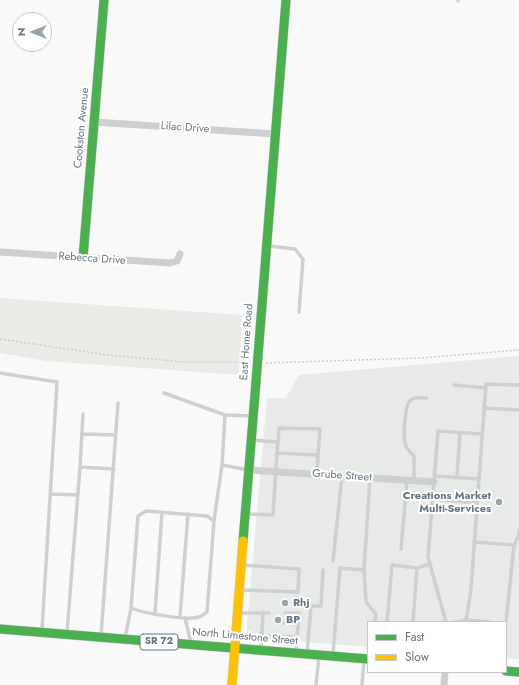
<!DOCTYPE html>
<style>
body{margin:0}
#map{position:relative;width:519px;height:685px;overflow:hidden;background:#f9f9f9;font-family:Jost,sans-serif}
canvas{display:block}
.legend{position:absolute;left:367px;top:621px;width:140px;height:52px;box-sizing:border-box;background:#fff;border:1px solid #c1c8cd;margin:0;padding:5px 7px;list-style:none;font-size:12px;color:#657683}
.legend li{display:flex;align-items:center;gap:8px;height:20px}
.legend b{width:20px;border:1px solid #c1c8cd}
.north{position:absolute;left:12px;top:12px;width:40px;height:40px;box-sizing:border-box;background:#fff;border:1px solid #c1c8cd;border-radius:50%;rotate:270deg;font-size:11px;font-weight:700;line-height:16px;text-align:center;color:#657683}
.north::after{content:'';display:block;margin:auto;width:14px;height:18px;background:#99a4ac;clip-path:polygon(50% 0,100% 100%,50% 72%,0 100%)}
</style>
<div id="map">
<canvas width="519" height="685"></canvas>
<ul class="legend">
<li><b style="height:5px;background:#4caf50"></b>Fast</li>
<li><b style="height:5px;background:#ffc107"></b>Slow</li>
</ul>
<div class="north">N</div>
</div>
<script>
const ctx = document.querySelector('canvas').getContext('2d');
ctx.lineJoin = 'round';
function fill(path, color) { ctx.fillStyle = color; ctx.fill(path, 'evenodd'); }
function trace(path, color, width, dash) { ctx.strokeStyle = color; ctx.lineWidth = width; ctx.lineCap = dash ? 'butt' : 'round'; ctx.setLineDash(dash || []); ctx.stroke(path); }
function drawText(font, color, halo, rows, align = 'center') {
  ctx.font = font + ' Jost,sans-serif'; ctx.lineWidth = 4; ctx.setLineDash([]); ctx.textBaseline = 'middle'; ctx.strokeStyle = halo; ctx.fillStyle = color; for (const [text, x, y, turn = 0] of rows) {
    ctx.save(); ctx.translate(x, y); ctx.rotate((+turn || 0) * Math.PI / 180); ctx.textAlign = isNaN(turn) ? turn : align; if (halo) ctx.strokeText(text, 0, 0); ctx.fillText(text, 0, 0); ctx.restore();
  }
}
const built = new Path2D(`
 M519,356v303l-13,-1v-36h-138v25l-122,-10 21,-239h19l13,-23z`);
const green = new Path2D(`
 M0,298l242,17 -3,60 -192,-14 -47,-8z`);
const path = new Path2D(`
 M0,339l108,16 76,7h65
 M266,363l155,-5 98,-8`);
const lane = new Path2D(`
 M458,1v-1
 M269,246l26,3 8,10 -4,53
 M0,373l57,9 -15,248
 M454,385l32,3
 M164,393l61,22
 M484,408l35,2
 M82,434l34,1
 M253,440l25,2 1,-14 41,1 -2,26 -41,-2 1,-11
 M222,465l3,-50 27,1
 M80,467l3,-53
 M317,474l1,-19
 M435,476l44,3
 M457,477l3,-45
 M370,478l-6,92 2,32 10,12 -1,8
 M414,481v-25c-4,-4 -8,-7 -9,-13 -2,-6 0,-36 4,-41 4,-6 11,-4 18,-4
 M51,494l27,1
 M433,499l44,4
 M146,511l61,5 7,5 -7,91c-2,1 -5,4 -8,5 -12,4 -56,-4 -68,-9l7,-92z
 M247,514l26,1 4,-62
 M214,521l8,-56 26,5
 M474,542l40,3
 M401,549l6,-69
 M333,561l9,-85
 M417,568l12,-4
 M241,590l57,2 1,-23 -57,-4
 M155,613l7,-101
 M239,613h24l-2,36
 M263,613h6
 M285,613h14l-3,39
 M180,617l8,-103
 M185,618l6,25
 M387,622l5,-57 25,3 -4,54
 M446,622l-18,-65 10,-126 44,3
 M455,622l11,-2 24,2
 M466,622l5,-33 15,-205 33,1
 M506,622l8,-77 5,-10v-5
 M284,623l14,1
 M67,633l13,-166 34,2
 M101,636l17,-233
 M262,636l35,1
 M125,638l6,-30
 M307,653l4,-47h10l2,-36
 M333,654l7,-86 24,2
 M316,685l3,-29
 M362,685l2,-25`);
const street = new Path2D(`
 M95,122l180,12
 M0,252l170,11 7,-2 3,-7
 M249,470l185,12
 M444,685l1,-13`);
const fast = new Path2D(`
 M83,258l21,-258
 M259,343l27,-343
 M243,541l13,-159
 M0,629l368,30
 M506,671l13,1`);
const slow = new Path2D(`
 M232,685l11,-144`);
const fastBridge = new Path2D(`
 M256,382l3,-39`);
const markers = [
 [499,502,4,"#99a4ac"],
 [285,603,4,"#99a4ac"],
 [278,620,4,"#99a4ac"]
];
const shields = [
 [159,642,38]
];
const shieldNames = [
 ["SR 72",159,642]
];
const streetNames = [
 ["Cookston Avenue",82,128,-85],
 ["Lilac Drive",185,128,4],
 ["Rebecca Drive",92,259,4],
 ["East Home Road",247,342,-86],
 ["Grube Street",342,476,4],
 ["North Limestone Street",245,637,5]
];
const poiNames = [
 ["Creations Market",491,496,"right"],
 ["Multi-Services",491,509,"right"],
 ["Rhj",293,603],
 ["BP",286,620]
];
fill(built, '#e8e9e9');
fill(green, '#e8ebe6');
trace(fast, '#d5d6d7', 10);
trace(slow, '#d5d6d7', 10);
trace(path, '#cbcccd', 1.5, [2, 2]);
trace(lane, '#cecfd0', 3.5);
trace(street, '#cecfd0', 7);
trace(fast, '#4caf50', 9);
trace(slow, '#ffc107', 9);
trace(fastBridge, '#d5d6d7', 10, []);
trace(fastBridge, '#4caf50', 9);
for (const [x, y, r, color] of markers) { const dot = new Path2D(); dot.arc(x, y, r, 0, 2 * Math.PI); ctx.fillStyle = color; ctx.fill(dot); trace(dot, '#fff', 1.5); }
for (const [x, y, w] of shields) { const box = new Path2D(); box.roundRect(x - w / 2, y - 8, w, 16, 3); ctx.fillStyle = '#fff'; ctx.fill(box); trace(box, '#657683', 1); }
drawText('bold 10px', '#657683', null, shieldNames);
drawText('11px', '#657683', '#fff', streetNames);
drawText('bold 11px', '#657683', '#fff', poiNames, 'left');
</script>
